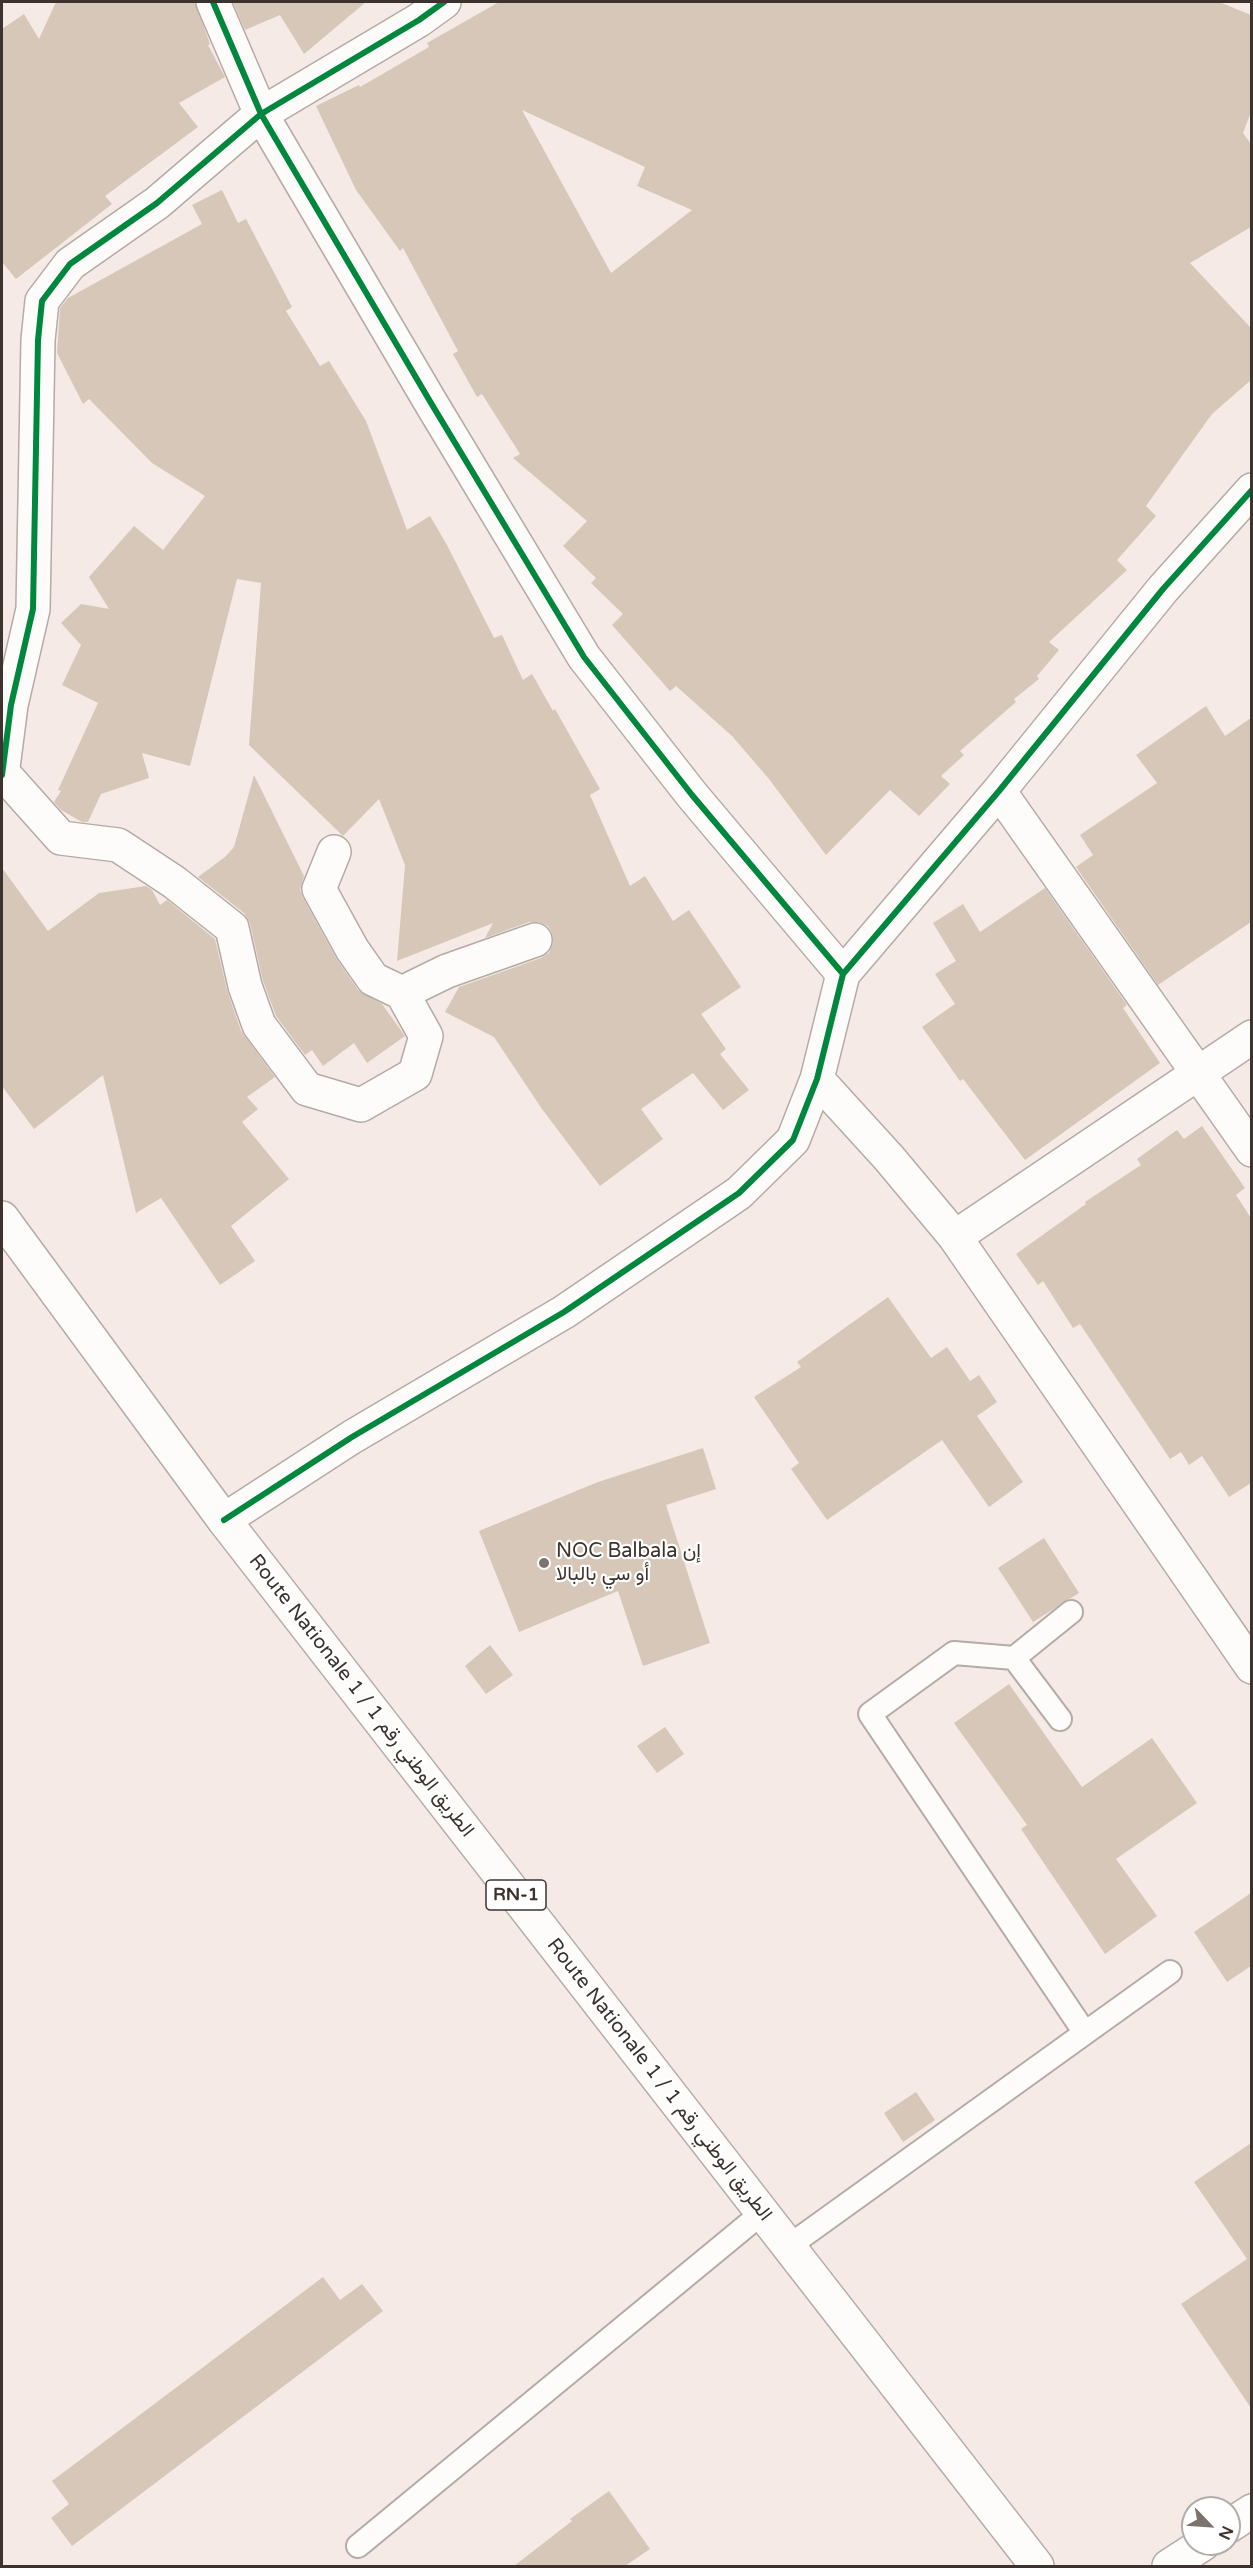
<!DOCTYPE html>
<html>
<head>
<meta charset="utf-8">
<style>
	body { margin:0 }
	#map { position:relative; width:1253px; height:2568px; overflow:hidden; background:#f5eae5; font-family:"Varela Round",sans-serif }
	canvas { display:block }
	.frame { position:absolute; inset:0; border:3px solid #3d332e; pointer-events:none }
	.north { position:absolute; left:1181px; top:2496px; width:60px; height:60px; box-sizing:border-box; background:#fff; border:2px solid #b1adab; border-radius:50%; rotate:115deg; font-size:16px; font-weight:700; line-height:24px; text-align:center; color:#3d332e }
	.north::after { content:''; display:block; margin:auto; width:21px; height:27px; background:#7d736e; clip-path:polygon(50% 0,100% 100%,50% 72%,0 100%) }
</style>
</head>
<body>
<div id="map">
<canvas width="1253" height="2568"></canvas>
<div class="frame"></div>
<div class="north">N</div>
</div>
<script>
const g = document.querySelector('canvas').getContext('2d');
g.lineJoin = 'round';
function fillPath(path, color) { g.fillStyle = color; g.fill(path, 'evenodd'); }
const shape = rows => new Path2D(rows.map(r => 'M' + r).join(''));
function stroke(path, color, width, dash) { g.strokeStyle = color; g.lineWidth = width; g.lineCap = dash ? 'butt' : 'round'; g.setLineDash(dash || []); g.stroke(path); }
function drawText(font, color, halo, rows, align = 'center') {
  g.font = font + ' "Varela Round",Vazirmatn,sans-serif'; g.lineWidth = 4.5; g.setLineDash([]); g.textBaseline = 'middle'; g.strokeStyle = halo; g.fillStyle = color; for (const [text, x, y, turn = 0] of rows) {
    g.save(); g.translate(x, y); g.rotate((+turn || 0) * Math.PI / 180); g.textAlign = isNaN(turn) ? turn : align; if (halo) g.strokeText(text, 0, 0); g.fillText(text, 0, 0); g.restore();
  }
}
fillPath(shape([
	[56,2,195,2,210,44,208,45,225,77,179,103,198,127,105,196,112,204,16,279,2,262,2,29,24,14,39,39],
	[233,2,366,2,304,54,280,15,245,30],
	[499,2,1219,2,1251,15,1251,112,1243,133,1251,144,1251,227,1190,263,1251,328,1251,380,1212,414,1146,506,1156,516,1117,560,1127,570,1049,642,1059,650,1037,676,1039,679,1014,699,1016,702,960,751,964,755,941,776,950,784,919,816,890,790,826,855,769,779,732,736,676,686,670,691,612,625,623,614,591,583,596,578,563,546,587,521,513,458,520,454,482,394,477,397,453,354,458,351,403,248,400,251,356,190,316,106,359,85,360,87,429,47,427,43],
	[522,110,645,167,637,186,692,210,611,273],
	[222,190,238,223,246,219,292,307,286,311,320,366,329,361,366,421,407,530,430,516,447,545,494,638,502,635,523,680,532,674,553,711,555,709,600,789,590,795,630,886,645,876,673,921,689,910,741,987,701,1014,726,1049,720,1054,749,1090,723,1110,693,1073,641,1109,663,1139,600,1186,542,1109,494,1037,445,1012,459,987,541,958,549,953,553,943,552,933,548,926,539,922,529,922,485,938,493,923,397,961,405,865,379,799,343,836,249,745,261,583,237,579,190,766,142,753,149,778,101,794,88,822,82,822,61,810,54,802,61,791,58,790,98,703,62,685,81,645,61,623,81,604,109,609,89,577,134,526,163,550,205,496,152,463,89,399,83,404,57,353,60,308,68,298,202,224,192,205],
	[1206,706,1225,736,1251,718,1251,922,1158,985,1076,867,1093,855,1080,835,1157,783,1136,755],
	[254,775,304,876,300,890,303,898,336,958,358,990,382,1004,405,1036,367,1063,354,1043,323,1066,312,1050,305,1055,276,1016,263,981,250,923,244,913,198,877,225,857,234,847],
	[2,868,48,931,99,893,146,886,152,890,160,905,167,900,215,939,227,990,241,1031,275,1077,247,1097,258,1109,242,1122,289,1179,231,1226,255,1261,220,1285,161,1198,136,1213,103,1075,34,1129,2,1086],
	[1045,888,1127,1005,1123,1008,1160,1063,1025,1160,963,1079,960,1081,922,1027,955,1004,935,974,956,961,933,923,963,904,980,932],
	[1202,1126,1245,1188,1236,1195,1251,1218,1251,1483,1229,1497,1202,1456,1189,1465,1181,1452,1170,1459,1080,1324,1073,1328,1043,1281,1038,1285,1016,1254,1086,1204,1085,1202,1141,1165,1137,1159,1177,1130,1184,1139],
	[888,1297,931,1358,947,1347,970,1381,979,1375,997,1402,977,1416,1023,1482,989,1507,942,1440,827,1520,791,1469,799,1463,754,1397,801,1367,797,1362],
	[703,1448,716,1489,666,1505,710,1643,643,1666,618,1591,519,1632,479,1531,598,1482],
	[1044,1538,1079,1593,1033,1622,998,1568],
	[490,1645,513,1675,486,1694,465,1666],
	[1009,1684,1082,1787,1152,1738,1197,1803,1116,1859,1157,1916,1105,1954,1021,1829,1027,1825,954,1723],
	[665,1727,684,1754,657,1773,637,1746],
	[1251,1893,1251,1966,1227,1982,1194,1932],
	[916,2092,935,2120,903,2142,884,2113],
	[1251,2143,1251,2408,1181,2304,1247,2259,1194,2182],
	[323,2277,340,2300,362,2284,383,2311,72,2546,51,2518,69,2504,52,2481],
	[609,2491,650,2549,625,2566,514,2566,572,2521,570,2519]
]), '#d6c7b8');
const lane = shape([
	[1014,1658,954,1653,870,1714,1085,2033,1170,1972],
	[1060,1719,1014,1658,1071,1612],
	[789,2246,1085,2033],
	[358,2546,762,2213]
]);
const street = shape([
	[213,2,261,114,431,403,584,657,692,795,843,974],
	[3,773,61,838,118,845,174,882,232,928,245,986,259,1025,307,1089,361,1105,415,1074,426,1036,402,993,447,971,535,940],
	[2,775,11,705,33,609,38,340,42,301,70,264,157,203,261,114,419,20,444,2],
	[999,791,1252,1150],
	[334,852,319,889,352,949,373,979,402,993],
	[817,1079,889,1158,955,1237,1252,1667],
	[955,1237,1252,1037],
	[224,1520,352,1437,564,1312,739,1193,793,1140,817,1079,843,974,999,791,1163,589,1252,490],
	[1229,2526,1252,2511],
	[1169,2566,1203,2544]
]);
const primary = shape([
	[2,1218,224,1520,1037,2566]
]);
stroke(lane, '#b4aaa6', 26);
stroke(street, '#b4aaa6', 36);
stroke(primary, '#b4aaa6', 36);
stroke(lane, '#fefcfb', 22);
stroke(street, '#fefcfb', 33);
stroke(primary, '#fefcfb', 33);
stroke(shape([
	[213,2,261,114,431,403,584,657,692,795,843,974],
	[2,775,11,705,33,609,38,340,42,301,70,264,157,203,261,114,419,20,444,2],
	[224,1520,352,1437,564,1312,739,1193,793,1140,817,1079,843,974,999,791,1163,589,1252,490]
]), '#00873e', 6);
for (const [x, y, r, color] of [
	[544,1563,6,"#7d736e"]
]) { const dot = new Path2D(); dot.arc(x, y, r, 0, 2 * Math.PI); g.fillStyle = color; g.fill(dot); stroke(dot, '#fff', 2); }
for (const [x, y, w] of [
	[516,1895,60]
]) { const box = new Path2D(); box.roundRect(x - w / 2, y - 15, w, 30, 4.5); g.fillStyle = '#fff'; g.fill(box); stroke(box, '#3d332e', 1.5); }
drawText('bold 18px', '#3d332e', null, [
	["RN-1",516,1895]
]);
drawText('20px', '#3d332e', '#fff', [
	["NOC Balbala إن",556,1552],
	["أو سي بالبالا",556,1575]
], 'left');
drawText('20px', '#3d332e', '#fff', [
	["Route Nationale 1 / الطريق الوطني رقم 1",361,1696,52],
	["Route Nationale 1 / الطريق الوطني رقم 1",659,2080,52]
]);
</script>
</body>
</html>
